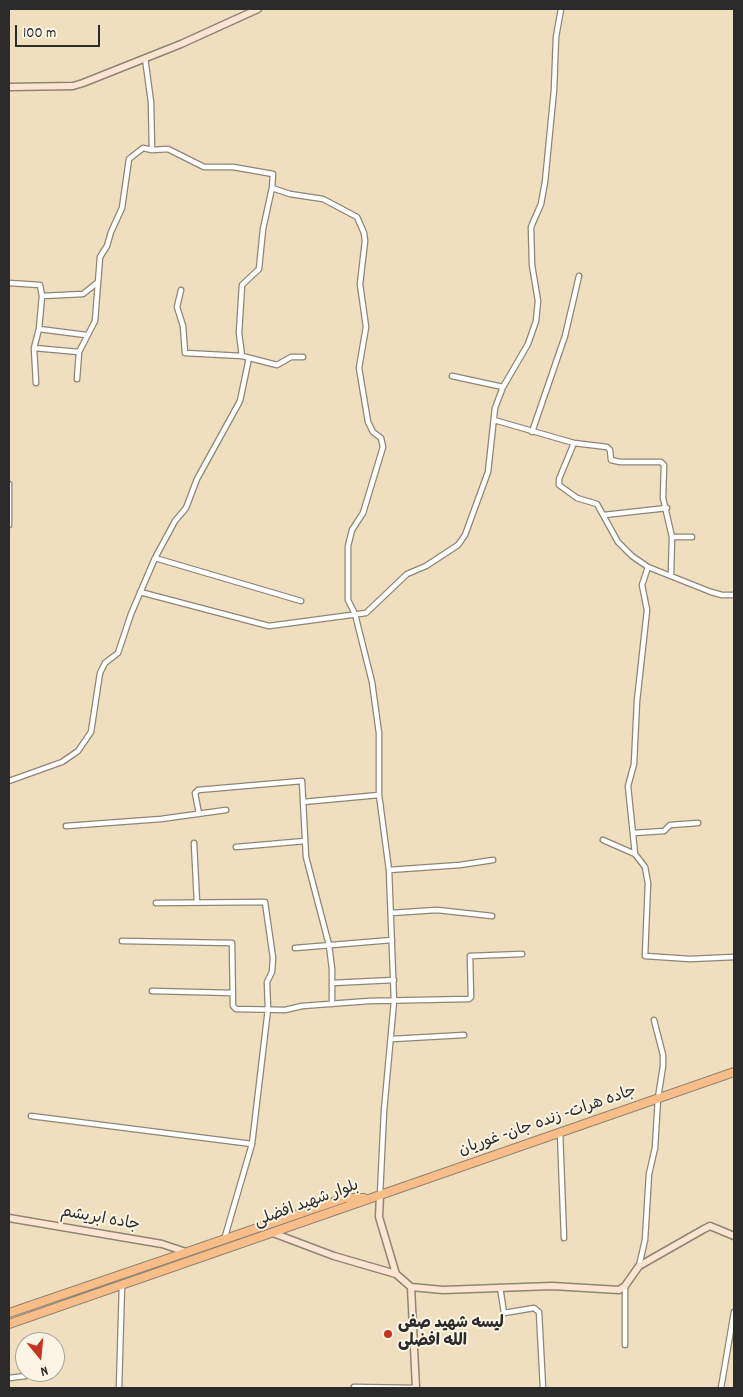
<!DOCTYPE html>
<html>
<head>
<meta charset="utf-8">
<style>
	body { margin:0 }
	#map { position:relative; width:743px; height:1397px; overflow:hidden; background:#f0dfbe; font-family:Dekko,sans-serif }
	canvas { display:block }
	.frame { position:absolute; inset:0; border:10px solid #2b2b2b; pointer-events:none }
	.north { position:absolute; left:15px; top:1332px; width:50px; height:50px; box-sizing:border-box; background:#fcf5e5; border:1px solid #a8a49b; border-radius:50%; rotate:163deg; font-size:14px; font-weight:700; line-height:20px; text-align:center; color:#2b2b2b }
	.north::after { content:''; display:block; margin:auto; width:18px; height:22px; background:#c8321e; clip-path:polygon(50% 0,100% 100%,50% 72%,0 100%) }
	.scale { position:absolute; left:15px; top:25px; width:85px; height:22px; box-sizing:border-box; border:2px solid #2b2b2b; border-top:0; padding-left:6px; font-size:15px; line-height:18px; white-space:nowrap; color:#2b2b2b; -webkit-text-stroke:4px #fcf5e5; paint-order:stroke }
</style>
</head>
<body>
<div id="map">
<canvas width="743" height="1397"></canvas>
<div class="frame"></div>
<div class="north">N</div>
<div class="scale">100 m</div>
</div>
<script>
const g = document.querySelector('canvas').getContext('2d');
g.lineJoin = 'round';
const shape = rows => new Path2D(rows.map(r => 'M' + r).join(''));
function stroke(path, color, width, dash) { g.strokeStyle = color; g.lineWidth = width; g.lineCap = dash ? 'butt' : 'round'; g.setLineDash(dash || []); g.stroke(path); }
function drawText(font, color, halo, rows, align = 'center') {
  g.font = font + ' Dekko,"Playpen Sans Arabic",sans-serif'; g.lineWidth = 4; g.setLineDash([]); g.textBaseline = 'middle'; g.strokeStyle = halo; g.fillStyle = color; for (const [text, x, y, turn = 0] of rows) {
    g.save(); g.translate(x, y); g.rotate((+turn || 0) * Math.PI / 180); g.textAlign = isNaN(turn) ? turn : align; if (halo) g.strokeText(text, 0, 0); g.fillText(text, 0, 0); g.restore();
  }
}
const street = shape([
	[145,58,151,102,152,150],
	[9,283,40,285,42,296,83,294,98,282],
	[181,290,177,307,183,326,185,353,242,356,277,365,291,357,303,357],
	[39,329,86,335],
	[34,348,79,352],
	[242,356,239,333,242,285,259,269,263,229,272,188],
	[452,376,503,387],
	[77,379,79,352,95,321,100,257,107,246,111,232,122,208,129,159,143,148,152,150,168,149,204,167,233,167,273,174,272,188,290,194,323,199,357,217,364,233,365,241,360,284,366,327,359,368,368,422,373,432,381,438,383,447,363,513,352,530,348,546,348,600,355,614,372,682,379,733,379,795,389,870,394,1001,384,1111,380,1195],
	[36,383,34,348,39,329,42,296],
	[494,420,574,443,607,447,610,450,611,460,620,462,661,462,664,465,663,498,672,537,692,537],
	[532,432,565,336,579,276],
	[574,443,559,479,559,485,577,498,597,504,618,542,632,556,648,567,711,592,722,595,734,595],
	[604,515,667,508],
	[9,525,9,484],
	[155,558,301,601],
	[671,574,672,537],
	[140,592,269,626,366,613,407,574,426,566,458,545,465,535,488,472,495,408,503,387,528,344,536,321,538,301,532,265,531,227,541,204,545,182,554,90,556,37,561,9],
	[9,781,62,762,78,751,91,732,100,673,105,663,118,653,131,614,155,558,175,521,186,508,197,479,240,401,249,358],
	[303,802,379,795],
	[199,814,195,793,198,790,302,781,306,857,329,945,332,969,332,1004],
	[66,826,161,819,226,810],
	[634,833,664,831,670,825,698,823],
	[603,840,635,854,645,867,648,883,645,956,690,959,734,957],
	[194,843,197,903],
	[236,847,305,841],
	[635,854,628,786,634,764,637,701,647,610,642,585,648,567],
	[389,870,460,865,493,860],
	[156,903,265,902,273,958,272,972,267,982,268,1009,252,1144,224,1240],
	[391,913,437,910,492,916],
	[122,941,232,943,233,1006,236,1009,285,1010,302,1006,369,1001,469,999,471,997,470,956,522,954],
	[295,948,392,940],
	[332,983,394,980],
	[152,991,233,993],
	[392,1039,464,1035],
	[31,1116,252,1144],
	[560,1132,564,1238],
	[639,1266,645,1240,649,1174,655,1148,658,1098,663,1066,663,1055,654,1020],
	[500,1287,504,1313,534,1308,539,1312,543,1388],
	[625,1345,625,1286],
	[9,1378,26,1376],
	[354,1387,414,1388],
	[119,1388,122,1285],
	[721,1388,734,1312]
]);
const secondary = shape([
	[9,87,73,86,83,83,181,44,258,9],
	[380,1195,379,1217,396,1274,411,1287,416,1388],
	[9,1218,162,1244,186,1252],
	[273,1233,334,1256,396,1274],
	[411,1287,443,1290,552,1286,619,1290,625,1286,639,1266,704,1229,710,1226,734,1236]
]);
const primary = shape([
	[9,1313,345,1198,364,1198],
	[9,1324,734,1072]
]);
stroke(street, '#8e8574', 7);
stroke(secondary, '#8e8574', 9);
stroke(primary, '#8e8574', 10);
stroke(street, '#fff', 4.5);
stroke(secondary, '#fce5d0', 6);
stroke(primary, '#f8bd89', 8);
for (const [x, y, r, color] of [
	[388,1334,5,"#c8321e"]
]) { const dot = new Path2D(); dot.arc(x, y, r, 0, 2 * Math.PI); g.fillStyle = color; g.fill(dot); stroke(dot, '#fcf5e5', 2); }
drawText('16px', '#2b2b2b', '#fcf5e5', [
	["جاده هرات- زنده جان- غوریان",548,1122,-19],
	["بلوار شهید افضلی",307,1205,-20],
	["جاده ابریشم",100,1220,10]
]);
drawText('bold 16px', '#2b2b2b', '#fcf5e5', [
	["لیسه شهید صفی",398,1325],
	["الله افضلی",398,1343]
], 'left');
</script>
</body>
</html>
